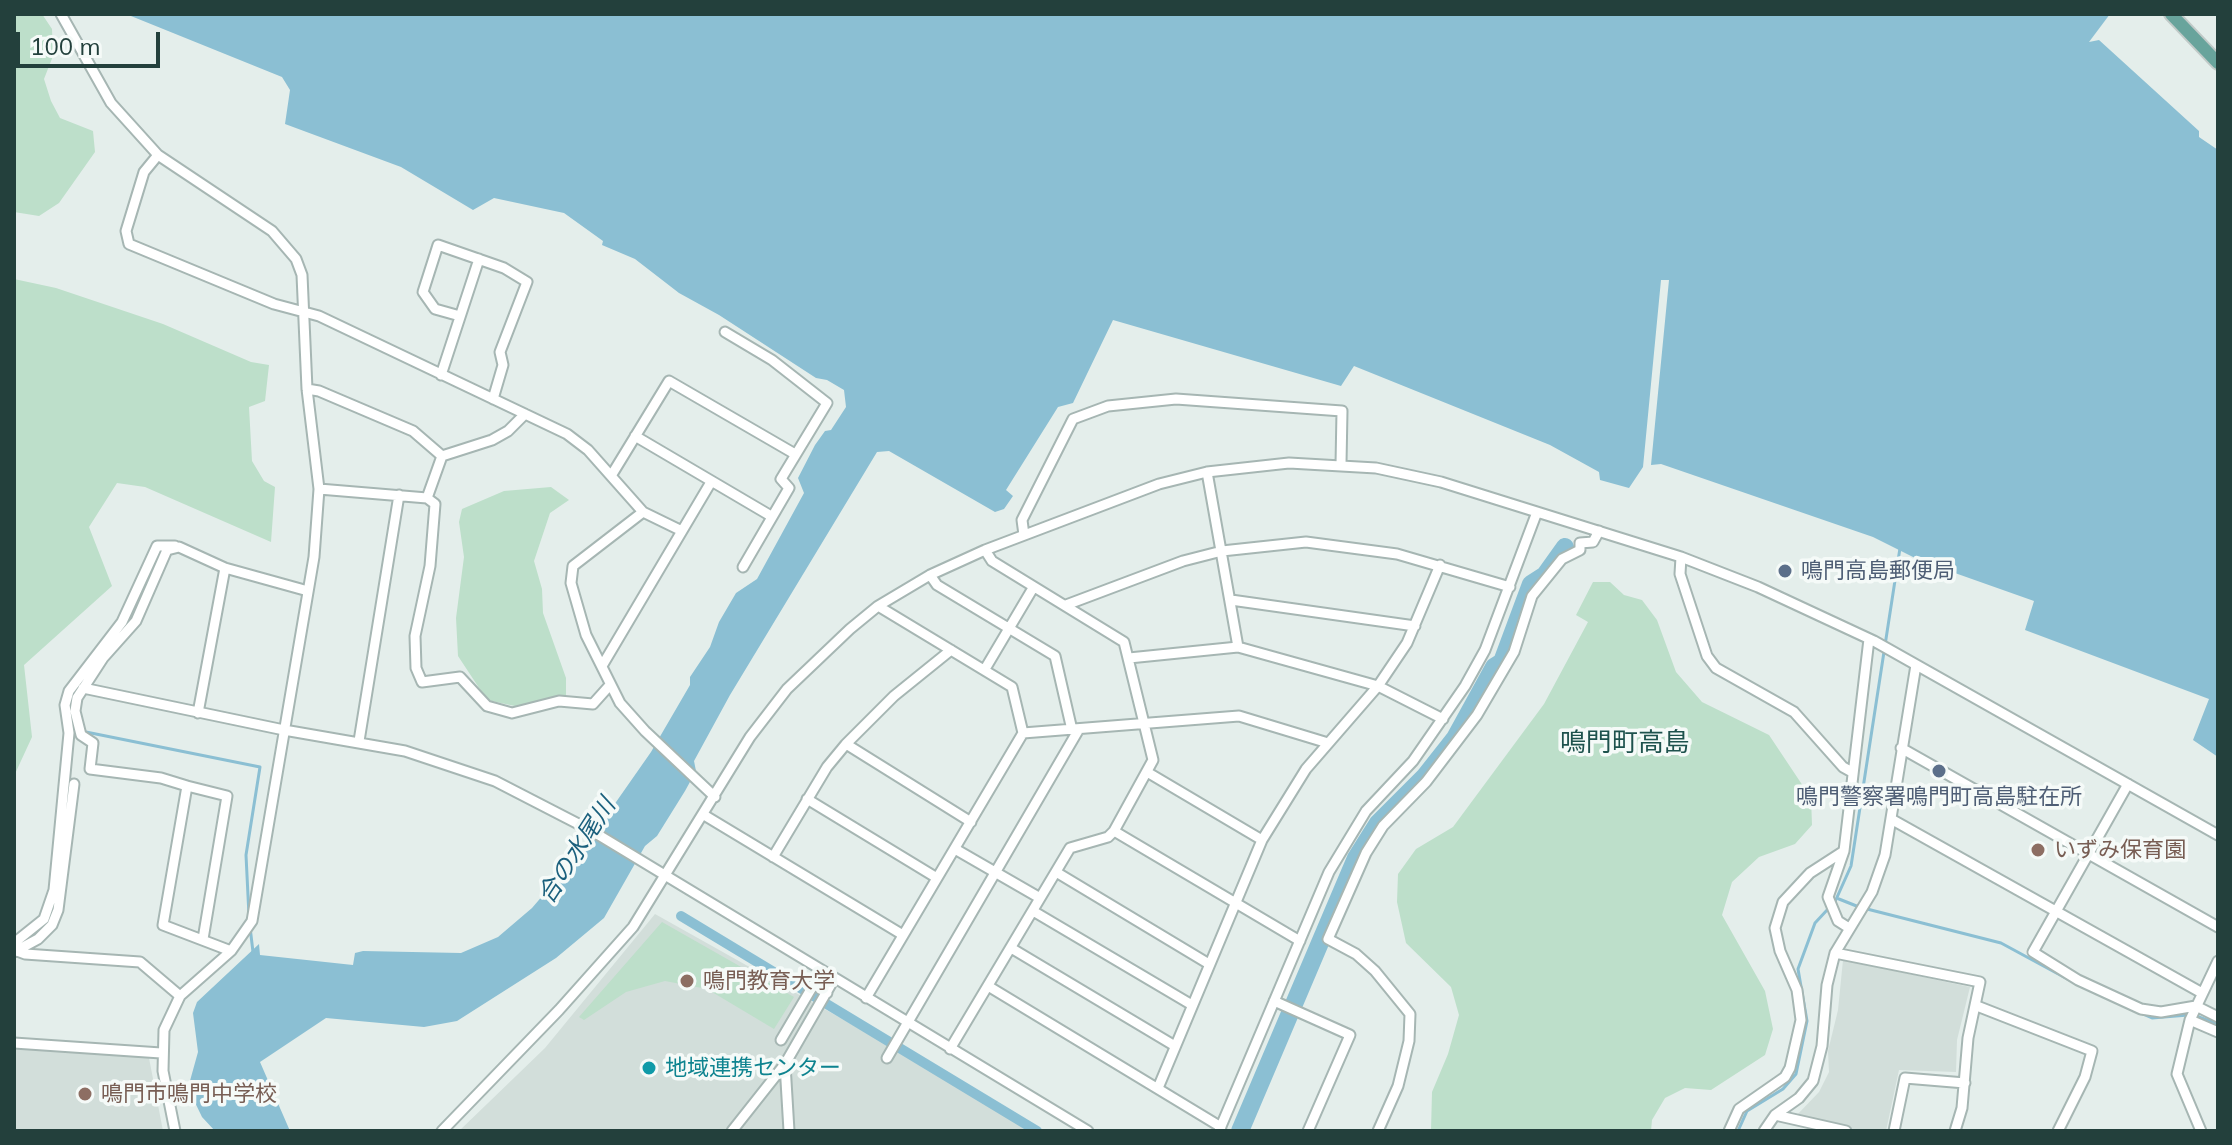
<!DOCTYPE html>
<html>
<head>
<meta charset="utf-8">
<style>
	body { margin:0 }
	#map { position:relative; width:2232px; height:1145px; overflow:hidden; background:#e4eeeb; font-family:Mulish,sans-serif }
	canvas { display:block }
	.frame { position:absolute; inset:0; border:16px solid #23403c; pointer-events:none }
	.scale { position:absolute; left:16px; top:32px; width:144px; height:36px; box-sizing:border-box; border:4px solid #23403c; border-top:0; padding-left:10px; font-size:24px; line-height:28px; white-space:nowrap; color:#23403c; -webkit-text-stroke:6px #f5faf8; paint-order:stroke }
</style>
</head>
<body>
<div id="map">
<canvas width="2232" height="1145"></canvas>
<div class="frame"></div>
<div class="scale">100 m</div>
</div>
<script>
const g = document.querySelector('canvas').getContext('2d');
g.lineJoin = 'round';
function fillPath(path, color) { g.fillStyle = color; g.fill(path, 'evenodd'); }
const shape = rows => new Path2D(rows.map(r => 'M' + r).join(''));
function stroke(path, color, width, dash) { g.strokeStyle = color; g.lineWidth = width; g.lineCap = dash ? 'butt' : 'round'; g.setLineDash(dash || []); g.stroke(path); }
function drawText(font, color, halo, rows, align = 'center') {
  g.font = font + ' Mulish,"Noto Sans JP",sans-serif'; g.lineWidth = 7; g.setLineDash([]); g.textBaseline = 'middle'; g.strokeStyle = halo; g.fillStyle = color; for (const [text, x, y, turn = 0] of rows) {
    g.save(); g.translate(x, y); g.rotate((+turn || 0) * Math.PI / 180); g.textAlign = isNaN(turn) ? turn : align; if (halo) g.strokeText(text, 0, 0); g.fillText(text, 0, 0); g.restore();
  }
}
fillPath(shape([
	[655,914,1042,1131,459,1131,545,1048],
	[1843,960,1970,987,1957,1040,1956,1072,1899,1070,1886,1131,1861,1131,1795,1117,1819,1092,1829,1072,1828,1051,1838,1010],
	[14,1048,149,1058,163,1131,14,1131]
]), '#d2deda');
fillPath(shape([
	[14,14,42,14,52,29,53,56,44,79,51,101,60,118,93,131,95,152,59,203,39,216,14,212],
	[14,279,56,288,163,324,251,362,269,365,265,401,249,407,252,461,264,481,275,487,271,542,145,487,117,483,89,527,112,586,24,665,32,737,14,776],
	[551,487,569,500,550,513,534,561,542,589,543,613,566,678,566,700,524,708,487,700,458,656,456,618,464,557,459,522,462,509,504,491],
	[1593,582,1610,582,1624,595,1642,600,1657,620,1676,672,1702,702,1769,735,1811,798,1812,825,1795,844,1759,857,1732,882,1722,915,1765,991,1773,1029,1765,1055,1711,1090,1685,1088,1665,1098,1652,1120,1651,1131,1431,1131,1432,1092,1448,1054,1459,1015,1451,987,1406,943,1397,902,1398,874,1416,849,1453,827,1544,704,1588,622,1576,615],
	[662,922,794,997,774,1029,707,989,665,981,626,992,584,1020,579,1017]
]), '#bddfca');
fillPath(shape([
	[126,14,2110,14,2089,42,2099,40,2199,131,2199,137,2218,150,2218,757,2193,740,2209,699,2025,630,2034,601,1921,561,1873,537,1661,464,1651,465,1669,280,1661,280,1643,467,1629,488,1600,480,1599,472,1550,445,1354,366,1341,386,1113,320,1073,403,1058,407,1006,490,1013,496,1004,509,995,512,889,451,877,452,730,695,694,761,696,771,685,791,657,836,645,846,604,918,556,958,457,1021,424,1027,326,1018,260,1062,290,1131,215,1131,202,1117,188,1088,198,1052,193,1013,197,1002,259,944,260,955,353,965,355,953,363,951,461,953,498,937,532,908,586,845,651,752,690,685,690,677,710,647,719,622,736,593,757,579,804,493,798,478,815,445,825,431,831,430,846,407,844,390,827,380,816,378,719,315,679,293,635,259,602,245,603,241,564,213,494,198,473,210,401,167,285,124,290,90,282,77]
]), '#8bbfd3');
stroke(shape([
	[127,625,151,570],
	[70,710,77,687],
	[72,721,72,745],
	[81,731,260,767,246,855,249,916],
	[1839,899,1859,907],
	[1834,904,1851,866,1900,548],
	[1867,909,2001,943,2073,982],
	[250,927,253,952],
	[2127,1007,2152,1018,2188,1015],
	[2196,1016,2218,1024],
	[1738,1131,1747,1111,1783,1089,1796,1074,1807,1021,1798,969,1815,923,1828,909]
]), '#8bbfd3', 3);
stroke(shape([
	[681,916,1037,1131]
]), '#8bbfd3', 10);
stroke(shape([
	[1240,1131,1356,858,1378,823,1425,776,1455,738,1494,667,1502,662,1531,584,1545,575,1565,547]
]), '#8bbfd3', 18);
const minor = shape([
	[61,14,111,103,158,155,272,231,296,259,302,275,307,389,319,489,314,557,252,921,231,951,180,996,164,1030,163,1071,175,1131],
	[158,155,144,172,126,231,129,244,274,304,319,316,567,434,588,450,643,512,682,531],
	[460,316,435,309,423,292,438,245,504,268,527,282,500,352,503,365,493,399],
	[725,332,772,360,827,403,781,479,789,488,743,567],
	[441,375,479,259],
	[307,389,319,391,413,431,442,456],
	[635,436,771,516],
	[1207,472,1238,647],
	[611,476,669,381,795,454],
	[319,489,427,498,435,504,430,566,415,636,416,668,422,682,460,677,487,706,512,713,559,701,593,704,610,685],
	[427,498,442,456,492,440,508,431,525,414],
	[643,512,573,566,571,583,586,635,620,703,645,731,715,797],
	[1024,535,1022,520,1073,419,1108,406,1176,399,1342,411,1341,464],
	[1681,557,1680,574,1707,656,1716,668,1794,712,1843,767,1852,772],
	[930,575,937,585,1055,656,1072,730],
	[1231,600,1415,626],
	[1066,605,1183,561,1222,551,1306,542,1397,554,1510,587],
	[1129,658,1238,647,1378,686,1443,719],
	[602,666,711,482],
	[985,669,1033,588],
	[83,688,284,730,405,751,495,781,592,831,1088,1131],
	[198,713,225,568],
	[1023,733,1239,716,1328,743],
	[359,741,399,495],
	[846,744,971,822],
	[1901,748,2218,927],
	[1147,772,1262,840],
	[2128,784,2033,952,2078,980,2141,1009,2161,1012,2196,1006,2218,1017],
	[187,786,227,796,203,939],
	[807,799,937,878],
	[704,815,903,935],
	[1891,819,2202,993],
	[1114,831,1300,941],
	[955,849,1040,898],
	[773,857,827,767,846,744,894,696,951,650],
	[1056,872,1209,964],
	[1033,911,1192,1005],
	[1849,928,1838,921,1828,897,1844,851,1869,639],
	[14,943,44,919,54,890,69,733,65,705,69,691,122,622,157,546,175,546],
	[1011,948,1175,1046],
	[17,951,25,954,140,962,180,996],
	[231,951,163,925,187,786,161,778,90,769,93,743,81,735,75,711,77,698,103,658,136,621,167,550,179,547,225,568,308,591],
	[14,952,38,939,52,925,58,910,74,784],
	[1835,953,1980,982,1968,1038,1962,1108,1955,1131],
	[988,986,1221,1127],
	[866,998,1023,733,1012,687,878,606],
	[1274,1001,1350,1035,1308,1131],
	[1977,1006,2092,1051,2085,1077,2058,1131],
	[2190,1020,2218,1032],
	[781,1040,814,984,827,993],
	[14,1043,161,1053],
	[950,1049,1070,848,1108,837,1114,831,1153,760,1124,642,992,561,985,550],
	[887,1058,1079,729],
	[785,1064,789,1131],
	[1158,1088,1262,840,1306,769,1378,686,1407,643,1440,565],
	[1775,1115,1846,1131],
	[442,1131,559,1010,633,927,750,737,787,689,850,629,878,606,930,575,985,550,1159,484,1207,472,1289,463,1376,468,1441,482,1681,557,1758,587,1874,641,2218,835],
	[732,1131,785,1064,834,979],
	[1219,1131,1329,872,1366,811,1413,761,1465,686,1485,650,1537,512],
	[1378,1131,1398,1086,1409,1041,1410,1014,1375,971,1356,954,1328,939,1366,853,1383,826,1426,782,1477,715,1514,652,1532,596,1562,559,1580,550,1580,543,1593,542,1599,531],
	[1729,1131,1739,1109,1785,1077,1790,1068,1801,1020,1797,990,1780,951,1775,928,1783,902,1810,873,1844,851],
	[1764,1131,1775,1115,1799,1098,1813,1081,1822,1046,1827,985,1835,953,1872,892,1885,855,1916,665],
	[1894,1131,1905,1078,1965,1083],
	[2201,1131,2177,1074,2190,1020,2218,961]
]);
const major = shape([
	[2171,14,2218,63]
]);
stroke(minor, '#a6b6b3', 13);
stroke(major, '#c1cac8', 16);
stroke(minor, '#fff', 9);
stroke(major, '#68a49c', 12);
for (const [x, y, r, color] of [
	[1785,571,8,"#5c6f8a"],
	[1939,771,8,"#5c6f8a"],
	[2038,850,8,"#8d6e63"],
	[687,981,8,"#8d6e63"],
	[649,1068,8,"#0f9aa8"],
	[85,1094,8,"#8d6e63"]
]) { const dot = new Path2D(); dot.arc(x, y, r, 0, 2 * Math.PI); g.fillStyle = color; g.fill(dot); stroke(dot, '#f5faf8', 3); }
drawText('22px', '#4e5e75', '#f5faf8', [
	["鳴門高島郵便局",1801,571],
	["鳴門警察署鳴門町高島駐在所",1939,797,"center"]
], 'left');
drawText('22px', '#785e54', '#f5faf8', [
	["いずみ保育園",2054,850],
	["鳴門教育大学",703,981],
	["鳴門市鳴門中学校",101,1094]
], 'left');
drawText('22px', '#0d838f', '#f5faf8', [
	["地域連携センター",665,1068]
], 'left');
drawText('italic 24px', '#1b607d', '#f5faf8', [
	["合の水尾川",577,851,-57]
]);
drawText('26px', '#1e524d', '#f5faf8', [
	["鳴門町高島",1625,743]
]);
</script>
</body>
</html>
